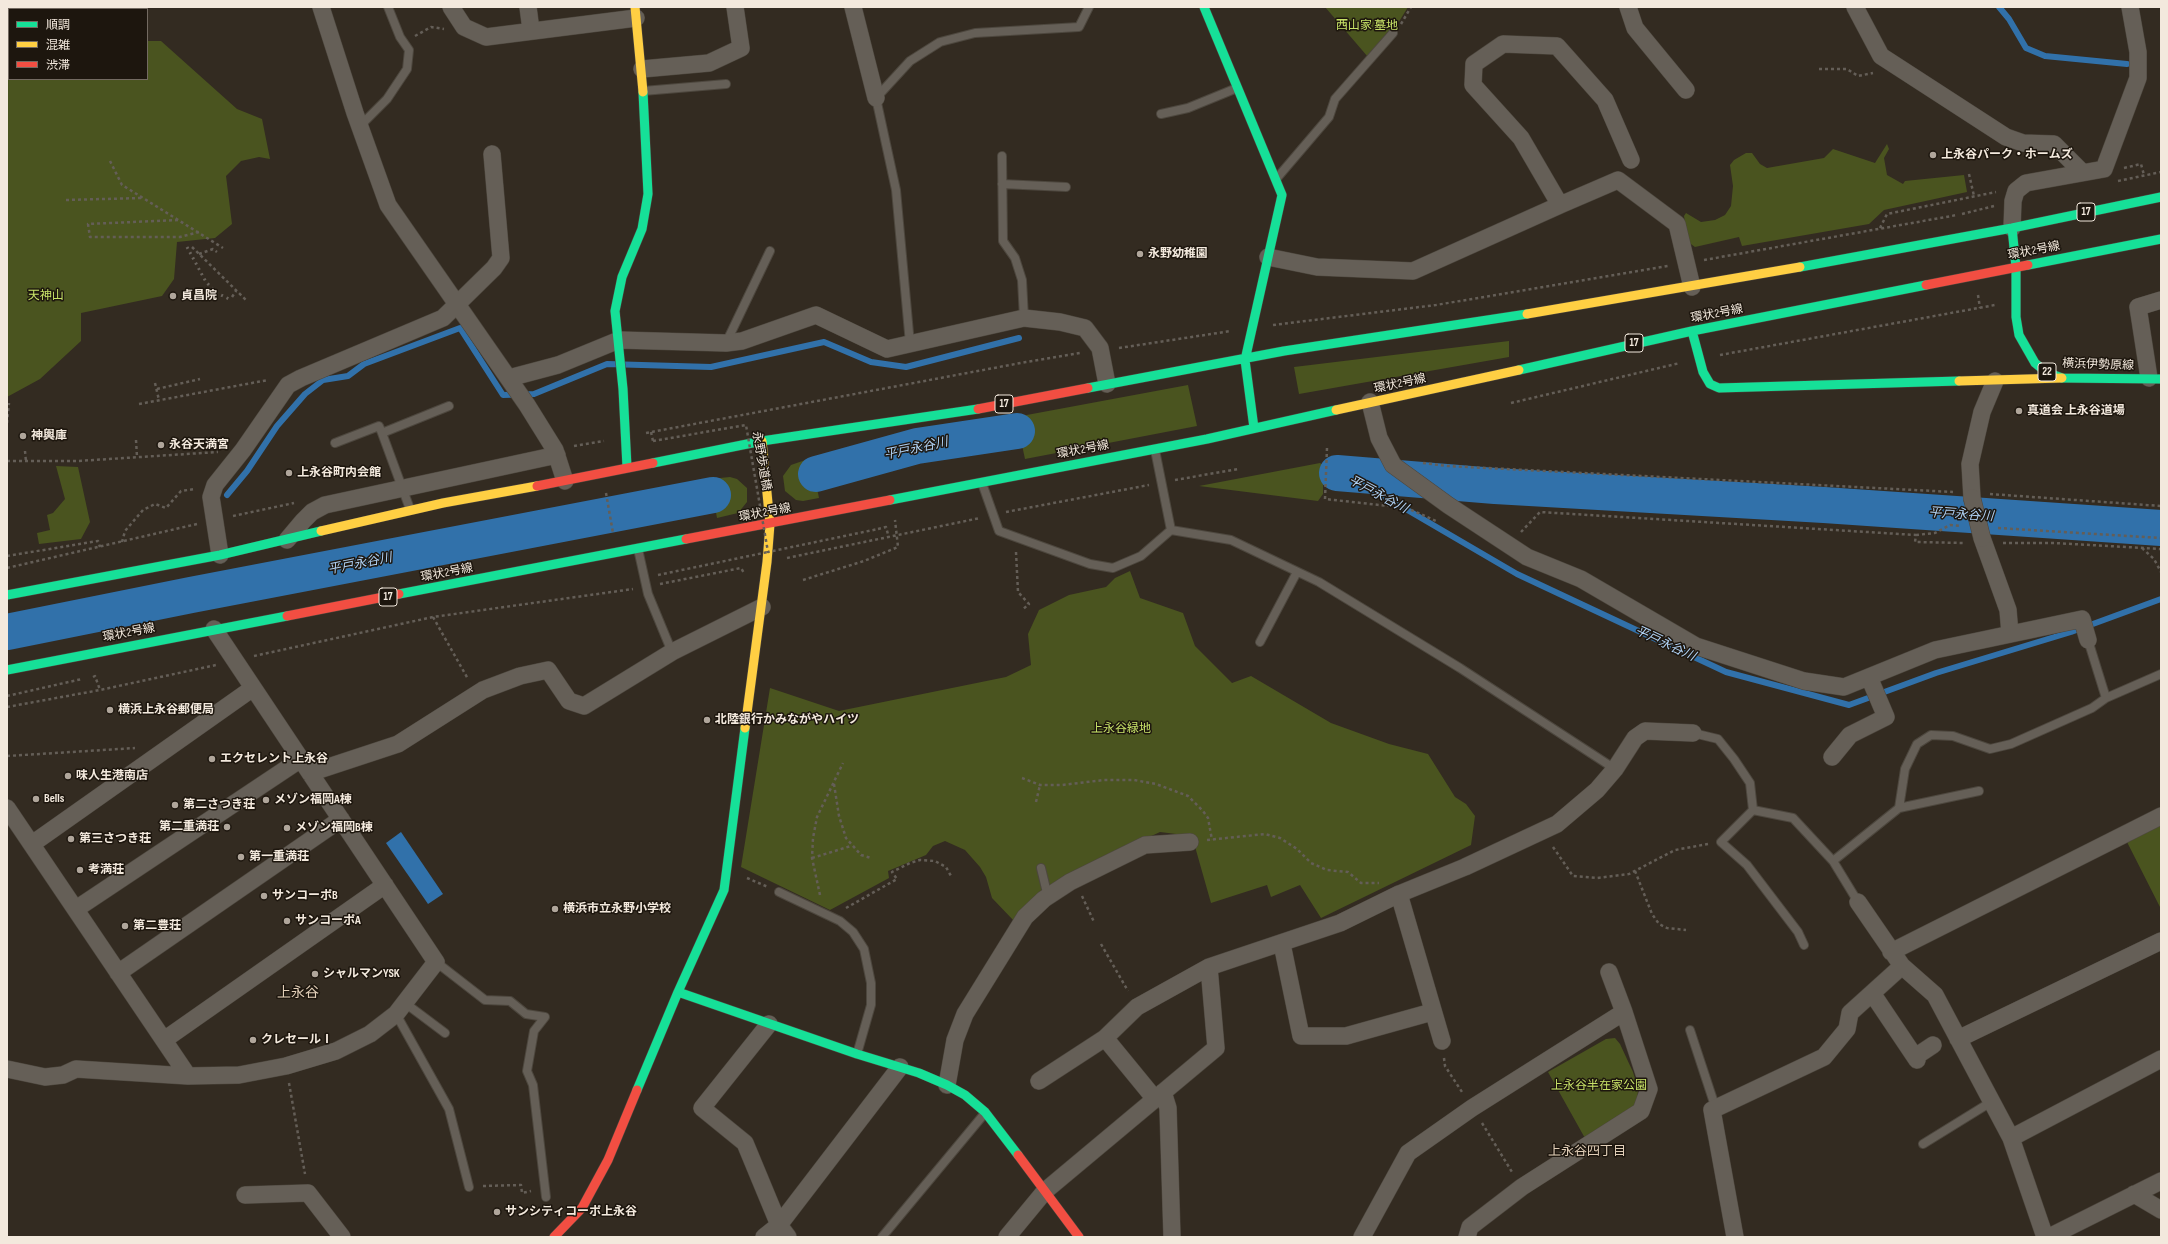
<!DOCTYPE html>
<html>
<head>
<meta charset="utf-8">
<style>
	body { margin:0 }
	#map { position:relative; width:2168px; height:1244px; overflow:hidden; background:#332b21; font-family:"Sofia Sans Condensed","Noto Sans JP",sans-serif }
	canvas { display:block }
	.frame { position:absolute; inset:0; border:8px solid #f3e9dd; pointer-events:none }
	.legend { position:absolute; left:8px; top:8px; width:140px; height:72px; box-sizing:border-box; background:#1d160e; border:1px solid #736a61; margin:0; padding:5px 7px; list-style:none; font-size:12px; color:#f3e9dd }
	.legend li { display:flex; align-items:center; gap:8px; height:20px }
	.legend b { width:20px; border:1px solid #736a61 }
</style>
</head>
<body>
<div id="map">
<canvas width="2168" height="1244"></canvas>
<div class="frame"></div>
<ul class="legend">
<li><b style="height:5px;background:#16e098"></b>順調</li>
<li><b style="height:5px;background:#ffcf43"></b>混雑</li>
<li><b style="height:5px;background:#f24e42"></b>渋滞</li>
</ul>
</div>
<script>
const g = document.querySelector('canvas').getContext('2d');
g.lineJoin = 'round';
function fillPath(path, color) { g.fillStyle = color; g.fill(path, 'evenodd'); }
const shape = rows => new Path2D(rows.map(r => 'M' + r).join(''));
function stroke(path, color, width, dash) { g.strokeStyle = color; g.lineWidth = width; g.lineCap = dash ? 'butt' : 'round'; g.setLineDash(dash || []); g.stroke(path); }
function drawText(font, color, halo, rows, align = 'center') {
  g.font = font + ' "Sofia Sans Condensed","Noto Sans JP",sans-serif'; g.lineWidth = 3; g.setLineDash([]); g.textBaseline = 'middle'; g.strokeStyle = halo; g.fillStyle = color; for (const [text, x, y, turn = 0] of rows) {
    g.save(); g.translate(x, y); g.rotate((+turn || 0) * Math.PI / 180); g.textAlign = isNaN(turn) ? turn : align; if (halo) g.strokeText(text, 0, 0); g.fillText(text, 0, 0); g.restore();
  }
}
fillPath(shape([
	[1325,7,1408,7,1400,20,1368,57],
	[9,31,9,79,147,79,147,41,161,41,237,109,262,119,270,159,259,157,241,161,226,176,232,224,215,238,177,242,174,279,162,296,81,313,81,341,40,379,7,397,7,33],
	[1887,144,1889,149,1884,158,1887,175,1903,184,1905,181,1964,175,1967,192,1884,210,1869,224,1742,246,1739,237,1695,247,1688,242,1684,216,1686,213,1701,222,1715,220,1725,215,1731,206,1733,186,1730,165,1734,160,1746,153,1752,153,1760,164,1767,168,1824,158,1833,149,1875,163],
	[1509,341,1509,357,1299,394,1294,367],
	[1188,385,1197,426,1025,459,1016,417],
	[811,458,819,498,803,501,796,500,785,491,783,476,791,465],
	[1320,463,1323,465,1323,494,1318,501,1199,486],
	[56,466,78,467,90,522,81,539,39,544,37,533,50,530,47,515,53,513,65,499],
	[730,477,737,479,747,488,747,502,738,513,717,518,710,479],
	[1130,571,1140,598,1183,613,1195,646,1232,683,1251,676,1331,723,1389,744,1428,754,1455,797,1466,804,1475,816,1471,845,1321,918,1300,885,1271,897,1267,885,1211,903,1192,836,1160,832,1091,864,1014,921,992,898,986,877,980,867,965,850,945,841,933,846,926,855,888,871,889,878,830,910,741,867,770,688,839,711,1006,677,1031,665,1028,634,1039,610,1069,595,1106,587,1115,578],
	[2161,825,2161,909,2127,842],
	[1615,1038,1620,1044,1633,1072,1638,1089,1637,1105,1586,1140,1548,1072,1606,1039]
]), '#4a541f');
fillPath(shape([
	[401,832,443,894,428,904,386,843]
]), '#3171aa');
stroke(shape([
	[1999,7,2009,19,2026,48,2045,56,2127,64],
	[1337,473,1392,501,1517,574,1726,672,1849,705,1936,673,2071,632,2161,599],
	[227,495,247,471,277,426,305,394,323,380,348,376,364,364,460,328,503,395,534,394,607,364,711,367,824,342,871,362,906,367,1019,338]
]), '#3171aa', 6);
stroke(shape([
	[1337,473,1495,486,1824,505,2161,528],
	[816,474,917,446,1017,431],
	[7,632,191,595,713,495]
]), '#3171aa', 36);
const lane = shape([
	[643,91,726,84],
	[1161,114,1188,108,1237,88],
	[360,126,387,99,407,69,409,50,400,37,388,7],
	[1002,156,1003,241,1015,258,1022,280,1024,318],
	[1277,178,1329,117,1335,99,1393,33],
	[1002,184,1066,187],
	[726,343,770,251],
	[910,344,896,190,876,98,910,61,940,42,975,33,1079,27,1089,7],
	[335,443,379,426,382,433],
	[1155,450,1171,530,1231,540,1319,582,1460,668,1615,769],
	[982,483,999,531,1090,564,1113,568,1141,556,1171,530],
	[410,509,382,433,449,406],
	[638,549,648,594,672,652],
	[2088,640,2106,698,2161,674],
	[1260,642,1297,572],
	[1693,733,1718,739,1734,759,1750,783,1753,810,1721,842,1747,865,1798,932,1804,945],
	[1899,808,1979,791],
	[1753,810,1793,818,1833,861,1858,902],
	[1833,861,1899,808,1905,769,1917,744,1931,735,1953,736,1990,749,2011,744,2092,708,2106,698],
	[1041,868,1048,897],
	[779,892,840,921,853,932,864,949,871,983,871,1005,857,1054],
	[436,962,485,1000,510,1001,526,1014,545,1017,534,1031,527,1071,533,1085,546,1197],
	[405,1003,445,1033],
	[396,1014,449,1109,469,1187],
	[1690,1030,1716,1109],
	[1923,1144,1991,1102],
	[882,1237,985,1113]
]);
const street = shape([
	[321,7,355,113,388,205,527,405,555,450,565,481],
	[451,7,464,27,486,37,636,18],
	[528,7,531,30],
	[853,7,876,98],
	[1628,7,1635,28,1686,90],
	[1855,7,1881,56,2006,137,2023,143,2054,144,2082,172],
	[642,69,709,63,741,48,735,7],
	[1560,205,1618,180,1677,224,1692,287],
	[2012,228,2013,201,2016,191,2026,183,2104,169,2138,78,2138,52,2130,7],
	[1268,257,1317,267,1413,271,1560,205,1521,138,1473,85,1474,64,1503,44,1557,46,1605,100,1631,160],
	[509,378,558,365,619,340,726,343,742,341,816,315,887,349,1024,318,1060,322,1085,328,1100,348,1107,384],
	[2149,378,2138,307,2161,300],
	[1370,402,1379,438,1393,465,1448,505,1527,557,1581,579,1696,646,1804,681,1844,687,1935,650,2082,619,2088,640],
	[1972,498,1970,464,1982,412,1995,381],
	[1982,538,2008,610,2010,634],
	[287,540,303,521,312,512,325,505,557,455],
	[220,555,211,497,215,485,243,450,288,385,301,378,443,318,494,268,501,258,492,154],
	[1832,757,1850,735,1886,717,1869,677],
	[310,773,398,744,483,690,520,676,548,670,569,701,584,706,672,652,762,607],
	[7,808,188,1076],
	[32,844,253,688],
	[1399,894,1442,1041],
	[1858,902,1902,966,1935,995,2011,1138,2045,1237],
	[76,909,301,759],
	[1282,944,1301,1036,1346,1036,1432,1012],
	[1891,952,2161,816],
	[1609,972,1624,1012],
	[118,973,341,819],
	[1872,993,1917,1060],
	[769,1024,702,1108,745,1143,779,1225,788,1237],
	[1105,1038,1155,1099],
	[1958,1039,2161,941],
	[164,1040,385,885],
	[1915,1057,1933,1045],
	[7,1069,45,1077,63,1075,76,1069,188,1076,239,1075,286,1066,336,1051,370,1034,396,1014,436,962,214,629],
	[1039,1081,1105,1038,1137,1007,1209,967,1340,923,1399,894,1465,867,1557,824,1597,790,1615,769,1635,738,1645,731,1693,733],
	[947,1085,955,1040,965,1014,1025,917,1044,899,1070,882,1145,845,1190,842],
	[1163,1092,1168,1108,1172,1237],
	[2011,1138,2161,1059],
	[2134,1194,2161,1210],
	[245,1195,308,1193,342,1237],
	[764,1237,779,1225,900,1067],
	[1007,1237,1045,1191,1216,1048,1209,967],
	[1362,1237,1408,1153,1472,1108,1624,1012,1649,1089,1641,1111,1522,1187,1470,1227,1467,1237],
	[1735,1237,1712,1110,1824,1057,1847,1029,1850,1013,1902,966],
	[2049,1237,2161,1181]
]);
const fast = shape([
	[1204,7,1282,195,1245,360,1254,428],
	[2012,228,2016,267,2016,317,2019,335,2035,363,2046,372,2062,378,2161,379],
	[2028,265,2161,239],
	[1800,267,2012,228,2161,197],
	[1692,331,1703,372,1710,384,1719,388,1959,381],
	[1519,370,1692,331,1926,285],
	[1088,388,1284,351,1527,314],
	[653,463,762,441,978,409],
	[627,467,623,389,615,311,622,277,642,229,648,194,643,92],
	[890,500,1207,439,1336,410],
	[399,594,686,539],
	[7,595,220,555,321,531],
	[7,670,287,616],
	[678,992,857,1054,919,1073,947,1085,965,1095,985,1112,1018,1155],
	[637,1090,678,992,724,890,745,728]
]);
const slow = shape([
	[635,7,643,92],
	[1527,314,1800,267],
	[1959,381,2062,378],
	[1336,410,1519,370],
	[321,531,443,503,537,486],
	[745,728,767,562,770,524,762,441]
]);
const jam = shape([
	[1926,285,2028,265],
	[978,409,1088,388],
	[537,486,653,463],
	[686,539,890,500],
	[287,616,399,594],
	[1018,1155,1079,1237],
	[554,1237,582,1208,608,1160,637,1090]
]);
stroke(lane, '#4d473e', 10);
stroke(street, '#4d473e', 18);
stroke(fast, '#4d473e', 10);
stroke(slow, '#4d473e', 10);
stroke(jam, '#4d473e', 10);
stroke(shape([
	[1401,24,1411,7],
	[415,36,431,27,444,29],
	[1819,69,1847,69,1858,76,1873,73],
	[110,161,122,185,127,188,223,248],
	[2124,168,2141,164,2144,175],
	[1969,174,1974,196],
	[2118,181,2161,172],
	[66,200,141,198],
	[1962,214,1994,206],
	[178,220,88,224,90,237,180,237,199,232],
	[1880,228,1887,214,1996,192],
	[192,247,246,300],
	[199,254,213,249,217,252],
	[1704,260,1957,215],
	[1978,295,1980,308],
	[232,297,236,291],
	[1273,325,1436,305,1668,266],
	[1119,348,1231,331],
	[1720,355,1995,305],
	[155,383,159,400],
	[157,389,200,379],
	[1511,403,1680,363],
	[139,404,268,380],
	[7,423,9,403],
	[651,432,653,441],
	[646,433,1026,362,1080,353],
	[136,440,137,457],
	[574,446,604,441],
	[1327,448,1325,499,1407,508,1436,521],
	[25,451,26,462],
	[7,461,78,461,218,452],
	[1423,463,1448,466,1953,492],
	[1175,480,1238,469],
	[606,493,613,533],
	[1990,494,2161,506],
	[1006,512,1149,485],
	[233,516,294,503],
	[1998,528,2161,538],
	[878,529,886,527,889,538],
	[1521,532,1540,512,1916,535,1915,542,1964,543],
	[1916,535,1935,533,1950,525,1961,526],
	[122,542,125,531,143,510,155,504,166,508,181,491,195,489],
	[2003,543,2054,543,2161,549],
	[2142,548,2154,559,2161,572],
	[1016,552,1018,592,1029,604,1022,610],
	[7,556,98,541,100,547],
	[787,558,980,518],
	[7,568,197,524],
	[803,580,864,561,898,547,895,520],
	[660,584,741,568,744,573],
	[433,617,468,679],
	[254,656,433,617,633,589],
	[93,677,95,676,100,690],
	[7,696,82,679],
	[7,707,100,690,216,665],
	[7,756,135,748],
	[1022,778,1040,785,1062,785,1104,780,1134,780,1156,784,1188,796,1203,811,1208,818,1212,840],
	[834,784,839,816,846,838,861,855,871,858],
	[1036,802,1040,785],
	[1207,840,1265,834,1280,838,1297,849,1311,863,1327,870,1348,872,1361,883,1379,883],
	[1553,847,1573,876,1597,878,1629,874,1675,850,1708,844],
	[812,858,851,846],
	[1635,871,1652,914,1659,924,1667,928,1686,930],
	[747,878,768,887],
	[820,895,812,858,813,838,817,817,843,763],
	[1082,896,1094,922],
	[846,908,897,879,892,872,910,863,920,860,935,861,946,867,951,876],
	[1101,944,1128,991],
	[1444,1058,1445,1066,1462,1092],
	[289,1083,305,1174],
	[1482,1123,1512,1172],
	[483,1186,521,1185,522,1193,531,1191]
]), '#645e57', 2.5, [3, 3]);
stroke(lane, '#655f57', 8);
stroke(street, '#655f57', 17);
stroke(fast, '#16e098', 9);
stroke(slow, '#ffcf43', 9);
stroke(jam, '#f24e42', 9);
stroke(shape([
	[7,8,8,7],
	[187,247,206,282,217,293,229,299]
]), '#6a645d', 3, [2, 4]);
const streetBridge = shape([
	[1972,498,1982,538]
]);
stroke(streetBridge, '#4d473e', 18, []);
stroke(shape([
	[653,441,746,425,768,552,878,529],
	[658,575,768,552]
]), '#645e57', 2.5, [3, 3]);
stroke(streetBridge, '#655f57', 17);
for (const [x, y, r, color] of [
	[1933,155,4,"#b0a69b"],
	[1140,254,4,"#b0a69b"],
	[173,296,4,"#b0a69b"],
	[2019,411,4,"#b0a69b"],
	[23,436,4,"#b0a69b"],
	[161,445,4,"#b0a69b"],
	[289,473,4,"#b0a69b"],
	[110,710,4,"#b0a69b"],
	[707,720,4,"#b0a69b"],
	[212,759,4,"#b0a69b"],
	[68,776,4,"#b0a69b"],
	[36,799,4,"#b0a69b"],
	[266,800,4,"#b0a69b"],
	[175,805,4,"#b0a69b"],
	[227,827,4,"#b0a69b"],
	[287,828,4,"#b0a69b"],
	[71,839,4,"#b0a69b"],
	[241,857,4,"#b0a69b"],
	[80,870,4,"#b0a69b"],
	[264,896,4,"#b0a69b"],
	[555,909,4,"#b0a69b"],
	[287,921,4,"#b0a69b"],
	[125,926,4,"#b0a69b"],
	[315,974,4,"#b0a69b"],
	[253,1040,4,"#b0a69b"],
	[497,1212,4,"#b0a69b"]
]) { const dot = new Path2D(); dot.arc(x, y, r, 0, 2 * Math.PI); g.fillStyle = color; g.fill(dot); stroke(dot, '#1d160e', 1.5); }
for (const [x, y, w] of [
	[2086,212,18],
	[1634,343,18],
	[2047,372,18],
	[1004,404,18],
	[388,597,18]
]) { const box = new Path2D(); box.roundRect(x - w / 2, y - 9, w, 18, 3); g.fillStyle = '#1d160e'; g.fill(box); stroke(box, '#f3e9dd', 1); }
drawText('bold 11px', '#f3e9dd', null, [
	["17",2086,212],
	["17",1634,343],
	["22",2047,372],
	["17",1004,404],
	["17",388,597]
]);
drawText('12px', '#c8e368', '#1d160e', [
	["西山家 墓地",1367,26],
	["天神山",46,296],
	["上永谷緑地",1121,729],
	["上永谷半在家公園",1599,1086]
]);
drawText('bold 12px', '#f3e9dd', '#1d160e', [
	["上永谷パーク・ホームズ",1941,155],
	["永野幼稚園",1148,254],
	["貞昌院",181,296],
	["真道会 上永谷道場",2027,411],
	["神輿庫",31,436],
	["永谷天満宮",169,445],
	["上永谷町内会館",297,473],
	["横浜上永谷郵便局",118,710],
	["北陸銀行かみながやハイツ",715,720],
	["エクセレント上永谷",220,759],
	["味人生港南店",76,776],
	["Bells",44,799],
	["メゾン福岡A棟",274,800],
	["第二さつき荘",183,805],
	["第二重満荘",219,827,"right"],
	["メゾン福岡B棟",295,828],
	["第三さつき荘",79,839],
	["第一重満荘",249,857],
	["考満荘",88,870],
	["サンコーポB",272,896],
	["横浜市立永野小学校",563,909],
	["サンコーポA",295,921],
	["第二豊荘",133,926],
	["シャルマンYSK",323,974],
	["クレセールⅠ",261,1040],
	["サンシティコーポ上永谷",505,1212]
], 'left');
drawText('12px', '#f3e9dd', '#1d160e', [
	["環状2号線",2034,251,-11],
	["環状2号線",1717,314,-11],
	["横浜伊勢原線",2098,365,2],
	["環状2号線",1400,384,-12],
	["環状2号線",1083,450,-11],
	["永野歩道橋",761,461,80],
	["環状2号線",765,513,-11],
	["環状2号線",447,573,-11],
	["環状2号線",129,633,-11]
]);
drawText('italic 13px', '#afd1f4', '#1d160e', [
	["平戸永谷川",916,449,-12],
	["平戸永谷川",1378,495,28],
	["平戸永谷川",1961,515,4],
	["平戸永谷川",360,564,-11],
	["平戸永谷川",1665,644,25]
]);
drawText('13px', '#e2cfb8', '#1d160e', [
	["上永谷四丁目",1587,1152]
]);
drawText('14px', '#e2cfb8', '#1d160e', [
	["上永谷",298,993]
]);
</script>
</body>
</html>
